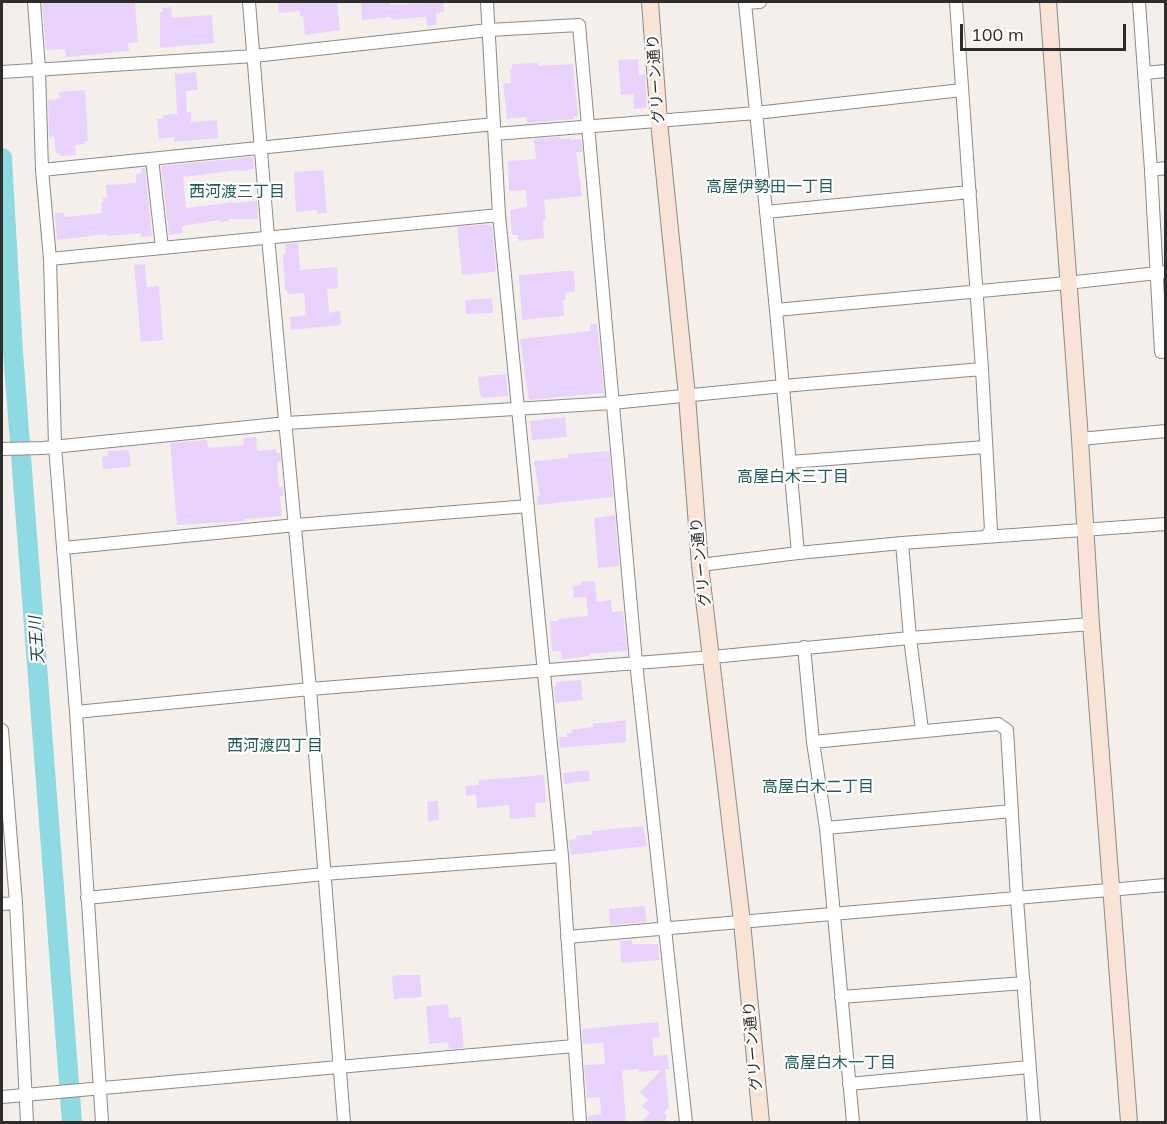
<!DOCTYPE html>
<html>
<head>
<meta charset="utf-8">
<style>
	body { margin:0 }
	#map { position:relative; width:1167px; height:1124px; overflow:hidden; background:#f5efeb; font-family:Mulish,sans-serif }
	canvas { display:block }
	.frame { position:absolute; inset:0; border:3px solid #2f2d2c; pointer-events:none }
	.scale { position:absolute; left:960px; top:24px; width:166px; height:27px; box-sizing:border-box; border:3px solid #2f2d2c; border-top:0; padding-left:8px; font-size:18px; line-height:21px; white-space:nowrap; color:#2f2d2c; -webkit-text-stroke:4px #fff; paint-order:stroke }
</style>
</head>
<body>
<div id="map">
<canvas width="1167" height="1124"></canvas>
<div class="frame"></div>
<div class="scale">100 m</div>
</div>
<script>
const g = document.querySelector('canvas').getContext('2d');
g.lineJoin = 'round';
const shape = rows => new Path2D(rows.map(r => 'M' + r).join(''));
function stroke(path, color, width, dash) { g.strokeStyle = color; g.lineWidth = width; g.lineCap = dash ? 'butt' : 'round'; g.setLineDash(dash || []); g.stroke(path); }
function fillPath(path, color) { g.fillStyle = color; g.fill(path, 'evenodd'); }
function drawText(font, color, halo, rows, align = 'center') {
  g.font = font + ' Mulish,"Noto Sans JP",sans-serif'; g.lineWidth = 4.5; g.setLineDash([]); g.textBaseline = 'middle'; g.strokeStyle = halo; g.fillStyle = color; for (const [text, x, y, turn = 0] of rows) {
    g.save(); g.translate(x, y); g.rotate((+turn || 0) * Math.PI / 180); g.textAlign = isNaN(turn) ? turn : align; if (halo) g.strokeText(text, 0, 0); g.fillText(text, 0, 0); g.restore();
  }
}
stroke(shape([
	[2,158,13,352,72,1122]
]), '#8edae2', 20);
fillPath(shape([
	[42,2,135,2,138,42,128,43,129,51,66,57,65,49,46,50],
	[278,2,337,2,340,30,305,35,303,16,300,16,300,11,279,13],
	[361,2,390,2,390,5,443,2,444,12,436,13,437,25,427,26,426,17,391,20,391,17,362,20],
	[171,7,172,18,212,15,214,43,160,48,160,12,163,12,162,8],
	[638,59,639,75,645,74,647,108,634,109,633,94,621,95,618,60],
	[538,63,538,66,573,64,578,116,574,116,574,119,527,123,526,117,507,119,503,84,511,83,510,69,512,69,512,64],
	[196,72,198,90,186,91,187,112,191,112,191,122,217,120,218,138,174,142,174,137,159,139,157,119,163,119,163,115,177,114,175,74],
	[85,90,88,141,84,141,85,144,75,145,76,155,61,156,60,153,56,153,54,136,49,137,48,100,60,99,59,92],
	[560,137,560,139,570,138,570,140,581,139,582,152,576,152,582,196,544,200,546,219,543,220,544,238,518,241,518,235,512,235,510,210,527,207,526,190,509,191,508,161,536,159,534,139],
	[253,157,254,169,248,169,248,171,239,170,183,177,186,208,235,202,235,203,257,201,258,219,229,219,229,221,220,222,220,220,182,226,183,233,169,235,161,166],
	[141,168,145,168,152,236,141,237,141,233,107,236,106,234,57,240,55,213,64,213,65,217,102,213,101,203,103,203,103,198,107,198,106,185,136,183,136,174,142,173],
	[323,170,327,213,317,214,317,210,296,212,294,172],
	[489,224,490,226,492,226,496,270,494,272,462,275,457,227],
	[298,243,300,270,337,267,338,288,327,289,329,312,340,311,341,325,291,330,290,317,306,315,304,293,288,294,287,290,285,290,283,254,286,254,285,244],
	[145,264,147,287,159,286,163,340,141,342,134,265],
	[565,271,574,271,575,291,565,293,566,300,563,301,564,316,522,320,519,275],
	[492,298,493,313,466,314,465,300],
	[590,324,597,324,604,393,529,400,520,339,590,331],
	[506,374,508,396,482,398,482,395,480,396,478,377],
	[565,417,567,437,532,440,530,421],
	[256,437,257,451,276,449,277,453,280,453,281,462,277,462,279,487,283,487,284,496,280,496,282,516,245,519,245,521,177,525,170,443,207,440,208,448,244,445,243,438],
	[129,450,131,467,103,469,102,457,108,456,108,451],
	[609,451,613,497,538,505,537,496,540,496,534,461,568,458,568,454],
	[615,515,619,566,598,568,594,518],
	[595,581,597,602,611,600,612,612,623,611,627,651,589,654,589,656,562,659,561,651,552,651,550,621,558,621,558,619,588,616,586,597,574,598,573,586,581,585,581,582],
	[581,680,583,700,555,703,554,687,556,687,556,682],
	[626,720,626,742,560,748,559,737,567,737,567,733,572,733,571,730,593,727,593,724],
	[589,770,590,781,564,784,563,773],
	[544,775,546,802,535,803,536,817,510,819,509,805,477,808,476,795,466,796,465,786,479,785,479,780],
	[438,801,439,820,428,821,427,802],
	[643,826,647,846,570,855,569,840,577,839,576,836,593,834,592,831],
	[645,906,647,922,610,925,609,909],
	[632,940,632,944,658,944,659,960,621,963,620,941],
	[401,975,420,975,422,997,394,999,392,976],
	[448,1004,449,1018,461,1017,464,1048,449,1049,448,1042,429,1044,426,1006],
	[658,1022,660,1037,652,1038,654,1056,668,1055,669,1069,665,1069,669,1107,664,1113,667,1116,665,1122,641,1122,650,1113,642,1106,648,1100,640,1092,661,1070,639,1072,639,1069,622,1071,626,1122,588,1122,588,1116,601,1114,600,1097,587,1098,584,1065,605,1064,603,1043,583,1044,582,1029]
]), '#e8d2fb');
const street = shape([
	[34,2,39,69,42,170,50,259,55,446,76,712,102,1122],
	[249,2,268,237,310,689,344,1122],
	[487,2,499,215,562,856,580,1122],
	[760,2,745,3,776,310,798,553,902,543,1166,524],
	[956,2,982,369,991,530,986,537],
	[1139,2,1151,170,1161,352,1166,351],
	[2,72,254,56,489,30,579,25,636,662,686,1122],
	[1144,73,1166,71],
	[495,134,756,113,962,90],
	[152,159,162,248],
	[42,170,494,124],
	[1151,170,1166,168],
	[766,212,970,192],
	[50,259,499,215],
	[776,310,1067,283,1166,272],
	[1080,439,1166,431],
	[2,449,43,448,287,423,612,403,783,386,982,369],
	[790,462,985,447],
	[902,543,910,638,922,730],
	[64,548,296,525,528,506],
	[700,565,798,553],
	[804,647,813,742,826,828,853,1122],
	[76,712,310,689,712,657,910,638,1091,624],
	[2,730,16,903,27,1122],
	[813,742,998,724,1007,730,1017,899,1034,1122],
	[826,828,1012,811],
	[87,898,324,874,562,856],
	[2,904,16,903],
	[567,937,1166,885],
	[841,997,1024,983],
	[849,1084,1029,1067],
	[2,1097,574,1046]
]);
const secondary = shape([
	[650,2,659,122,687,396,700,565,742,922,761,1122],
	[1048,2,1080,439,1091,624,1129,1122]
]);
stroke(street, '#8e8986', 14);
stroke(secondary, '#8e8986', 18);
stroke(street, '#fff', 12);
stroke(secondary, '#f8e4d6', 16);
drawText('15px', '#2f2d2c', '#fff', [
	["グリーン通り",656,79,-94],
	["グリーン通り",701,562,-96],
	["グリーン通り",753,1046,-95]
]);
drawText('16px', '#215c59', '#fff', [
	["高屋伊勢田一丁目",770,187],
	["西河渡三丁目",237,192],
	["高屋白木三丁目",793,477],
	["西河渡四丁目",275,746],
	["高屋白木二丁目",818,787],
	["高屋白木一丁目",840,1063]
]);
drawText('italic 16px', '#193e42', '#fff', [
	["天王川",37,640,-94]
]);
</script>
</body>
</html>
